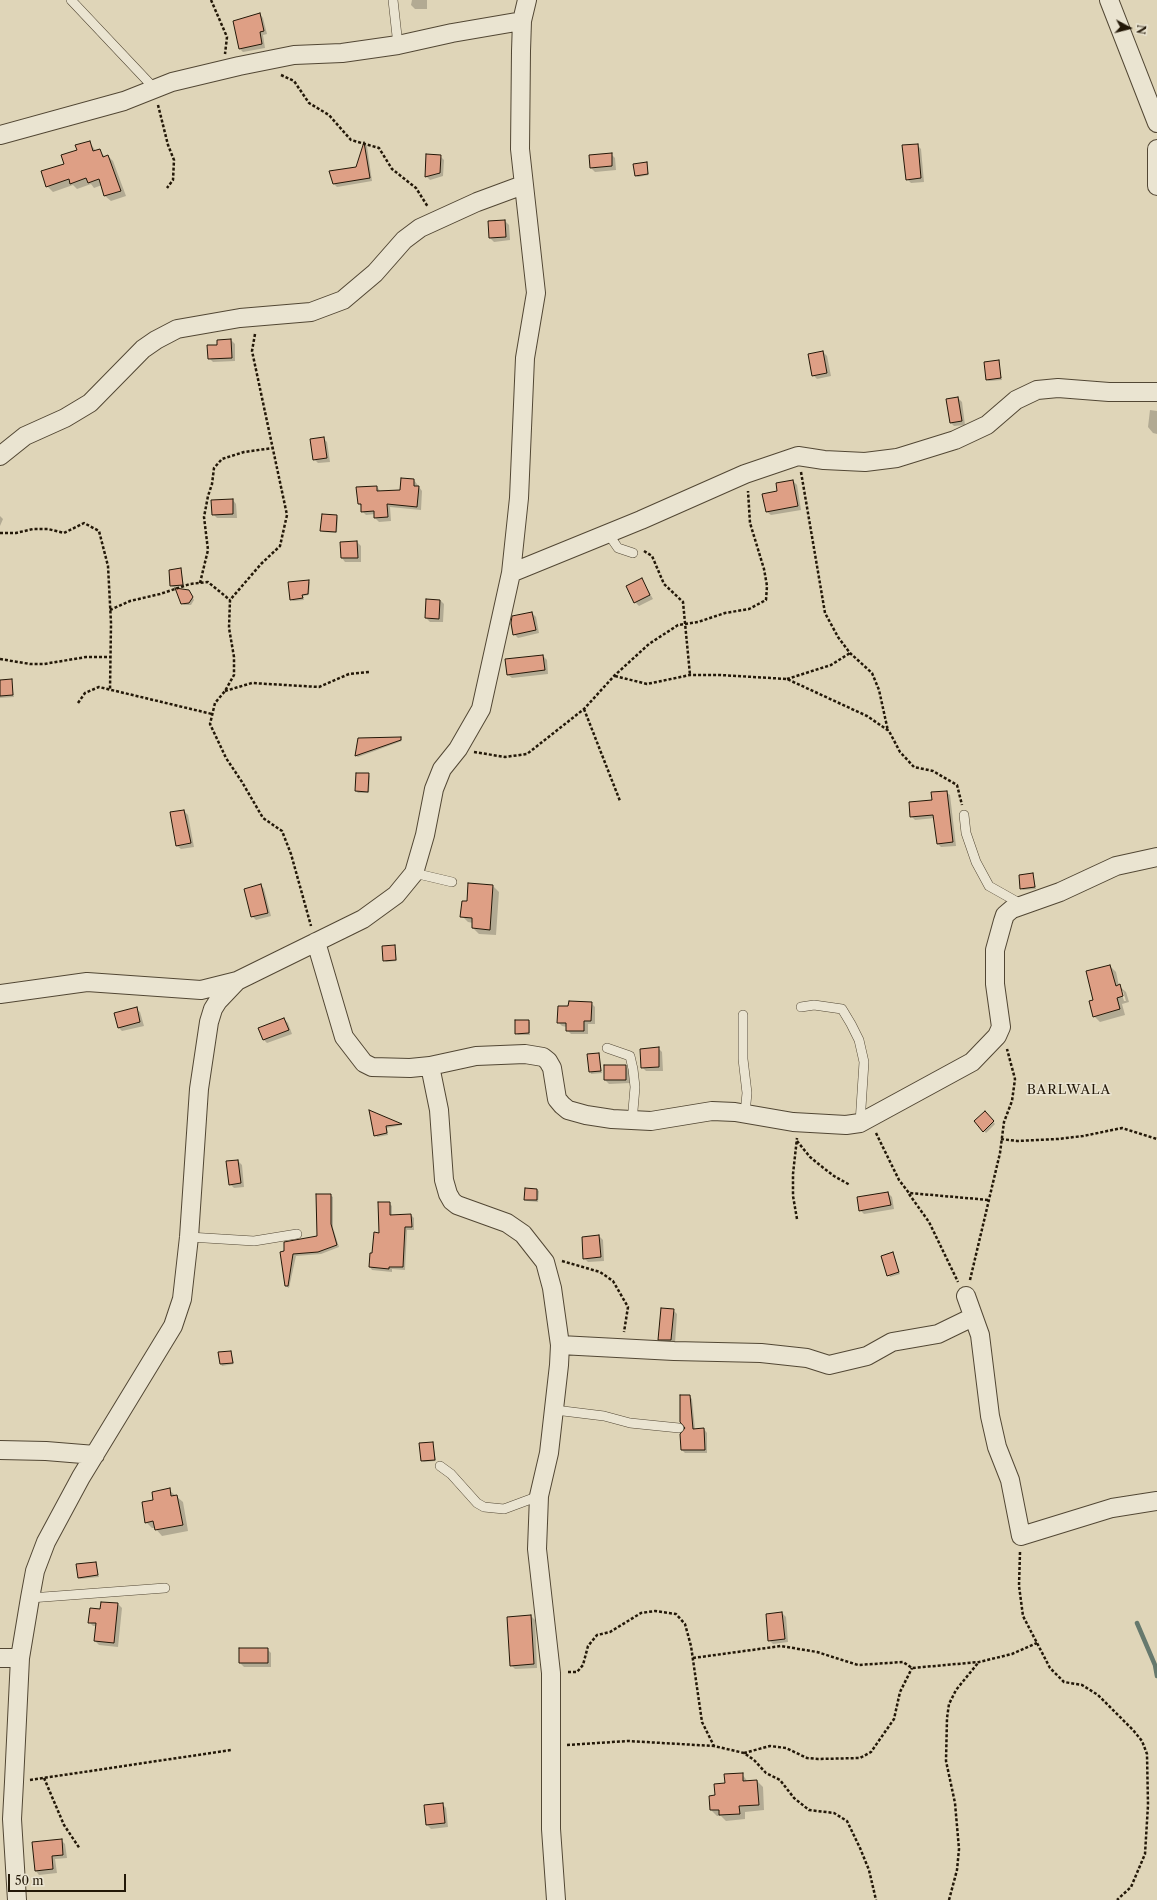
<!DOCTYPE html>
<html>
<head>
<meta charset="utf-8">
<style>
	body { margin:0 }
	#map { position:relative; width:1157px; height:1900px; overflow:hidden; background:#dfd5b8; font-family:"Libre Caslon Text",serif }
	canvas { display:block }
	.north { position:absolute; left:1109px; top:8px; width:40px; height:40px; -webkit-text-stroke:3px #eae4d1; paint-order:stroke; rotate:97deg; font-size:11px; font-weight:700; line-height:16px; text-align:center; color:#231808 }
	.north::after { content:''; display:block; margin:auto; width:14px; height:18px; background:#231808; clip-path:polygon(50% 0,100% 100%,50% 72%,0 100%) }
	.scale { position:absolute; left:8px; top:1874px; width:118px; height:18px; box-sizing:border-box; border:2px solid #231808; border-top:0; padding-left:5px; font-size:12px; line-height:14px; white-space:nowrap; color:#231808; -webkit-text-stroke:3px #eae4d1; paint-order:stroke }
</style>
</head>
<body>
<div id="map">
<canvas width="1157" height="1900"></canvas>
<div class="north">N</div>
<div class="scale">50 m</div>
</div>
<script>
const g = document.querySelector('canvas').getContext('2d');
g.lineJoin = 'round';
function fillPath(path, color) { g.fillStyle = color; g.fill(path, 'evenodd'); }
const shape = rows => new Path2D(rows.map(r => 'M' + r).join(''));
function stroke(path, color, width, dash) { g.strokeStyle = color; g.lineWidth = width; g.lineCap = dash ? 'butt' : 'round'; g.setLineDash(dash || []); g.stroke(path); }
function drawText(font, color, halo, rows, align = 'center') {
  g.font = font + ' "Libre Caslon Text",serif'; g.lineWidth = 3; g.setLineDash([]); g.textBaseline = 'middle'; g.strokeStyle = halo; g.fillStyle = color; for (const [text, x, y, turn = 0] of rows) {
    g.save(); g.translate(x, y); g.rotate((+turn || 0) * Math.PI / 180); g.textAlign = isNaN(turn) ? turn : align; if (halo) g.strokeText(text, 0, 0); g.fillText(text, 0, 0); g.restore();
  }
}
fillPath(shape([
	[412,0,427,0,427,9,415,9,411,5],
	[260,14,263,18,267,34,263,35,265,48,243,52,240,49],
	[89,142,96,151,99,150,105,157,108,156,113,161,126,196,111,201,105,196,102,185,94,188,91,184,77,189,73,185,53,192,47,186,78,150],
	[365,143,367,146,372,181,337,187,334,184,356,168],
	[917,145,921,149,924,182,911,183,907,179],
	[611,154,615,158,616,170,595,172,591,168],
	[440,156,444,160,443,176,430,180,426,176],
	[646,163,649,175,638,177,636,176],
	[505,221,509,225,510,240,494,242,490,238],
	[231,340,235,344,235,361,213,362,209,358,218,346],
	[823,352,827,356,831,376,817,379,813,375],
	[998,361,1002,380,989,381,987,380],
	[958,398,962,402,965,425,954,426,950,422],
	[1150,410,1157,411,1157,434,1153,433,1148,427],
	[323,438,327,442,330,462,318,463,314,459],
	[414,480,422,491,421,510,390,507,391,521,379,522,375,518,375,514,366,515,362,511,362,507,358,503,377,487,381,492,401,491],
	[793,481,797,485,801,510,771,515,767,512,778,492],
	[233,500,236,504,237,518,217,518,213,514],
	[0,516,3,519,0,526],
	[337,516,338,517,337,533,323,532,321,530],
	[341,542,357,542,361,546,361,562,345,562,342,558],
	[181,569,184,586,173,587,171,586],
	[642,580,653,599,639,606,635,602],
	[308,581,310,582,309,595,303,596,304,600,293,601,291,599],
	[190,593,194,600,191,605,184,605,182,603],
	[440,600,444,604,443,622,430,622,426,618],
	[532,613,536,617,539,633,518,638,514,634],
	[543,656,547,660,548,674,512,678,508,675],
	[11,680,14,697,0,698,0,681],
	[401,738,402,741,358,757,356,756,359,739],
	[368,774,370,776,369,793,358,793,356,791],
	[946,792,950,795,956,846,941,847,938,844,935,818,915,820,911,816],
	[184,811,188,815,194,847,181,849,177,846],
	[1033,874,1036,889,1023,890,1021,888],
	[261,885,264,889,271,916,256,920,252,916],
	[493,886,499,892,496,935,479,934,473,928,473,923,468,922,462,916,468,902],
	[395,946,397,961,386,962,384,960],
	[1110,966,1116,972,1119,986,1126,992,1129,1002,1122,1004,1125,1015,1100,1022,1094,1016,1094,1001],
	[1121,991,1123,991,1126,1001,1124,1001],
	[591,1003,595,1007,595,1024,588,1024,588,1034,571,1034,567,1030,567,1027,562,1026,558,1022],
	[136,1009,140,1012,144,1026,122,1031,119,1028],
	[284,1019,288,1023,292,1034,267,1043,264,1040],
	[528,1021,530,1022,530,1035,518,1035,516,1033],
	[658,1048,662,1052,663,1071,646,1071,642,1067],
	[599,1054,602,1073,591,1074,588,1055],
	[605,1066,625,1066,629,1070,630,1083,609,1084,605,1080],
	[371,1112,401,1125,402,1125,387,1128,388,1135,377,1137],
	[985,1112,995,1124,986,1133,975,1121],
	[238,1161,242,1165,244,1187,234,1188,230,1184],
	[537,1190,539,1191,538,1202,527,1201,525,1200],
	[888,1193,892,1197,894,1209,864,1214,860,1210],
	[330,1195,333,1197,333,1228,339,1247,321,1254,296,1256,289,1288,286,1286,281,1253,318,1237],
	[389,1203,392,1206,392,1216,411,1215,414,1218,414,1230,407,1230,405,1270,392,1269,392,1272,372,1270,370,1267],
	[599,1236,603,1240,604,1261,588,1262,584,1258],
	[892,1253,900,1274,890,1277,882,1256],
	[673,1310,677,1314,675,1344,663,1343,659,1339],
	[231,1352,234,1364,222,1366,221,1364],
	[689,1396,692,1399,695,1429,704,1429,707,1433,707,1453,685,1453,682,1450,686,1428],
	[433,1443,436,1461,424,1462,422,1461],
	[169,1490,183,1502,188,1531,162,1536,155,1528,152,1528,146,1522,154,1500],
	[96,1563,99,1577,80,1579,78,1577],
	[101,1603,118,1604,122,1608,118,1647,99,1645,95,1641,96,1626,93,1626,89,1622,101,1610],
	[782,1613,786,1617,788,1642,773,1644,769,1640],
	[531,1616,535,1620,537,1668,515,1669,511,1665],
	[267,1649,271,1653,271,1667,244,1667,240,1663],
	[742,1774,748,1782,757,1781,763,1787,764,1810,745,1812,745,1819,726,1821,721,1816,717,1816,711,1810,726,1784],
	[442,1804,446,1808,448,1827,431,1829,427,1825],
	[61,1840,65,1844,67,1858,55,1859,57,1873,39,1875,36,1871]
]), '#0003');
stroke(shape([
	[1137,1623,1155,1665,1157,1676]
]), '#66796d', 4.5);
const building = shape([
	[260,13,264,31,260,32,262,44,239,49,233,21,260,13],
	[90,141,93,151,100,149,103,157,108,155,121,191,104,196,99,179,88,183,86,178,70,184,69,179,46,187,41,171,64,164,61,155,77,150,75,145,90,141],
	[364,142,370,178,333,184,329,171,356,167,364,142],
	[918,144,921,178,906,180,902,145,918,144],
	[612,153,612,166,590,168,589,155,612,153],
	[426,154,441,155,440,173,425,177,426,154],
	[647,162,648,174,635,176,633,164,647,162],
	[505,220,506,237,489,238,488,221,505,220],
	[231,339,232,358,208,359,207,345,217,345,217,340,231,339],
	[823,351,827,373,812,376,808,354,823,351],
	[999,360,1001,378,986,380,984,362,999,360],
	[958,397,962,421,950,423,946,399,958,397],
	[324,437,327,458,313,460,310,439,324,437],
	[401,478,414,479,414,486,419,486,417,507,387,504,388,517,374,518,374,511,361,512,361,504,358,504,356,487,377,486,377,491,400,490,401,478],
	[793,480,798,506,766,512,762,494,777,491,776,483,793,480],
	[233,499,233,514,212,515,211,500,233,499],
	[322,514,337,515,336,532,320,531,322,514],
	[357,541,358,558,341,558,340,542,357,541],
	[181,568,183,585,170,586,169,570,181,568],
	[642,578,650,595,634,603,626,586,642,578],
	[309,580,308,594,302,595,303,598,290,600,288,582,309,580],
	[175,588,189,590,193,597,189,603,181,604,175,588],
	[426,599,440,600,439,619,425,618,426,599],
	[532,612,536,630,513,635,511,623,512,616,532,612],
	[543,655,545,670,507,675,505,659,543,655],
	[12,679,13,695,0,696,0,680,12,679],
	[401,737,401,740,355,756,358,738,401,737],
	[356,773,369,773,368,792,355,791,356,773],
	[947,791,953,842,937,844,933,815,910,817,909,802,932,800,931,792,947,791],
	[184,810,191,843,176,846,170,812,184,810],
	[1033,873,1035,887,1020,889,1019,875,1033,873],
	[468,883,493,885,490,930,472,928,472,918,460,917,462,901,467,901,468,883],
	[261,884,268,913,251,917,244,889,261,884],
	[395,945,396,960,383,961,382,946,395,945],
	[1110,965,1116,986,1120,984,1123,996,1117,998,1120,1009,1093,1017,1089,1001,1093,1000,1086,971,1110,965],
	[569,1001,592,1002,591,1021,584,1021,584,1031,566,1031,566,1023,557,1023,558,1006,568,1006,569,1001],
	[137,1007,140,1022,118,1028,114,1013,137,1007],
	[284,1018,289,1030,263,1040,258,1028,284,1018],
	[515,1020,529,1020,529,1033,515,1034,515,1020],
	[659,1047,659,1067,641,1068,640,1049,659,1047],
	[599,1053,601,1071,589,1072,587,1054,599,1053],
	[604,1065,626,1065,626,1080,604,1080,604,1065],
	[369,1110,402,1124,386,1126,387,1133,374,1136,369,1110],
	[985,1111,994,1121,983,1132,974,1121,985,1111],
	[238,1160,241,1183,229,1185,226,1161,238,1160],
	[525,1188,537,1189,537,1200,524,1200,525,1188],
	[888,1192,891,1205,859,1211,857,1197,888,1192],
	[316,1194,331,1194,331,1224,337,1245,318,1252,293,1254,288,1286,285,1286,280,1252,284,1251,284,1242,317,1236,316,1194],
	[378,1202,390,1202,390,1215,411,1214,412,1227,405,1227,403,1267,389,1267,389,1269,369,1267,370,1253,372,1253,374,1232,379,1233,378,1202],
	[599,1235,601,1257,583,1259,582,1237,599,1235],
	[893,1252,899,1272,887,1276,881,1256,893,1252],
	[661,1308,674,1309,671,1340,658,1340,661,1308],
	[231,1351,233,1363,220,1364,218,1352,231,1351],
	[680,1395,690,1395,693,1429,704,1428,705,1450,681,1450,680,1434,685,1428,680,1422,680,1395],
	[433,1442,435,1460,421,1461,419,1443,433,1442],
	[170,1488,171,1496,177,1495,183,1525,155,1530,153,1521,145,1523,142,1502,153,1500,152,1492,170,1488],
	[96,1562,98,1575,78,1578,76,1564,96,1562],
	[101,1602,118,1603,114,1643,94,1641,96,1623,88,1623,90,1608,100,1609,101,1602],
	[782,1612,785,1639,768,1641,766,1614,782,1612],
	[531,1615,534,1664,510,1666,507,1617,531,1615],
	[239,1648,268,1648,268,1663,239,1663,239,1648],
	[743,1773,743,1781,757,1780,759,1805,739,1806,740,1814,719,1815,719,1810,710,1810,709,1796,715,1795,714,1784,725,1783,724,1774,743,1773],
	[443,1803,445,1823,426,1825,424,1805,443,1803],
	[62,1839,63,1855,52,1856,53,1869,35,1871,32,1842,62,1839]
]);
fillPath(building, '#de9f85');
stroke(building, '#231808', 1);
const service = shape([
	[71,0,154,88],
	[393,0,398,45],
	[607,532,618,548,633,553],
	[964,815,966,833,976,862,989,886,1021,904],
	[414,873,452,882],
	[801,1007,814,1005,842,1009,851,1024,859,1040,864,1062,860,1123],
	[743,1015,743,1059,747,1093,745,1113],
	[607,1048,630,1056,633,1069,635,1087,632,1122],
	[189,1237,254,1241,297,1234],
	[555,1410,604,1416,630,1423,679,1428],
	[440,1466,451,1474,477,1503,484,1507,504,1509,539,1496],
	[30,1598,165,1588]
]);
const minor = shape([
	[1109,0,1157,123],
	[0,135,124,101,172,82,239,66,294,55,342,53,398,45,452,33,522,21],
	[1157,149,1157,186],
	[0,456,25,436,65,418,90,403,143,349,156,340,177,329,240,318,311,312,343,300,375,273,404,240,420,228,477,202,523,185],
	[511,573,641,520,745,474,798,456,824,460,865,462,897,458,955,440,987,425,1016,400,1037,390,1058,388,1109,392,1157,392],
	[316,942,344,1037,364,1063,372,1067,410,1068,430,1066,439,1110,444,1180,448,1194,452,1201,457,1205,507,1223,523,1234,545,1262,552,1288,560,1345,559,1365,549,1453,539,1496,537,1549,551,1673,551,1829,556,1900],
	[0,994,87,982,201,990,237,981],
	[430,1066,476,1056,525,1054,543,1057,548,1061,552,1068,557,1099,562,1105,568,1110,586,1115,612,1119,651,1121,712,1111,735,1112,793,1122,846,1125,860,1123,972,1062,997,1036,1001,1027,995,984,995,950,1003,921,1005,915,1012,909,1060,892,1116,866,1157,857],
	[966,1296,980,1335,990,1416,997,1447,1010,1480,1021,1536,1112,1508,1157,1501],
	[560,1345,674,1351,761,1353,807,1358,829,1365,867,1356,892,1342,938,1334,973,1317],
	[0,1450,46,1451,95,1455],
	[0,1658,20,1658],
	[17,1900,12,1819,14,1782,20,1658,30,1598,35,1571,46,1542,81,1477,173,1326,182,1299,189,1237,199,1089,209,1022,213,1009,218,1001,237,981,363,919,396,895,414,873,425,835,434,789,442,769,458,749,481,709,511,573,519,498,525,358,536,293,520,149,521,51,522,21,527,0]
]);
stroke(service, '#524734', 10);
stroke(minor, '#524734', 20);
stroke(shape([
	[211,0,227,37,225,54],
	[281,75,294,81,309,103,329,115,351,140,379,148,392,169,416,188,428,207],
	[158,105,168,145,174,160,173,180,167,188],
	[255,334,252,351,287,515,280,546,261,564,230,600,229,628,234,657,234,675,225,691,215,703,210,724,226,758,242,782,263,818,282,831,291,854,311,926],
	[801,472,825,613,838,637,850,653,872,673,879,690,888,731],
	[0,533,16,533,33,529,48,529,64,533,84,523,99,531,108,566,111,623,110,690],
	[644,551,652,556,664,584,683,602,690,675],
	[200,583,208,550,204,517,208,496,212,484,214,468,222,459,244,452,273,448],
	[110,610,130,601,160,594,190,584,208,582,230,600],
	[0,659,30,664,44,664,86,657,111,657],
	[615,676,647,684,690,675,720,675,787,679,867,716,889,731,900,752,914,767,933,771,957,785,962,805],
	[787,679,831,665,850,653],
	[225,691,252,683,319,687,349,674,369,672],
	[78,703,85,693,99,687,212,714],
	[584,709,620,801],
	[474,752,505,757,527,754,584,709,614,676,649,644,678,625,698,622,725,613,749,609,766,600,767,586,764,569,750,523,748,491],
	[876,1133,899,1180,909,1193,989,1200],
	[1001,1139,1017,1141,1058,1139,1083,1136,1122,1128,1157,1139],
	[797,1141,810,1157,821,1166,834,1176,850,1185],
	[909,1194,929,1222,958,1282],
	[797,1219,793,1196,793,1174,797,1138],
	[562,1261,600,1272,613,1281,628,1307,624,1332],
	[970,1280,1000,1153,1004,1122,1012,1101,1015,1079,1007,1049],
	[1020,1552,1019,1586,1023,1616,1050,1668,1064,1682,1082,1685,1098,1695,1133,1730,1142,1741,1147,1754,1148,1805,1145,1854,1131,1887,1117,1900],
	[693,1658,781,1646,817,1652,858,1665,903,1662,912,1668,979,1662,1012,1654,1037,1643],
	[568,1672,577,1672,583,1665,588,1646,597,1635,610,1632,641,1613,655,1611,676,1614,685,1624,691,1646,702,1722,714,1746,744,1753,754,1760,766,1773,780,1780,794,1798,809,1810,834,1813,847,1821,860,1848,869,1870,876,1900],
	[567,1745,628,1741,714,1746],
	[744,1753,770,1746,786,1748,807,1758,818,1759,860,1758,871,1752,894,1719,900,1692,912,1668],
	[44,1778,64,1825,80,1849],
	[30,1780,231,1750],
	[949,1900,957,1870,959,1849,955,1803,946,1761,947,1718,949,1704,956,1690,978,1663]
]), '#231808', 2.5, [3, 2]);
stroke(service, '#eae4d1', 9);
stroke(minor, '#eae4d1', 18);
g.letterSpacing = '1px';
drawText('13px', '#231808', '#eae4d1', [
	["BARLWALA",1069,1090]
]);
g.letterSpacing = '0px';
</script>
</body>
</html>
